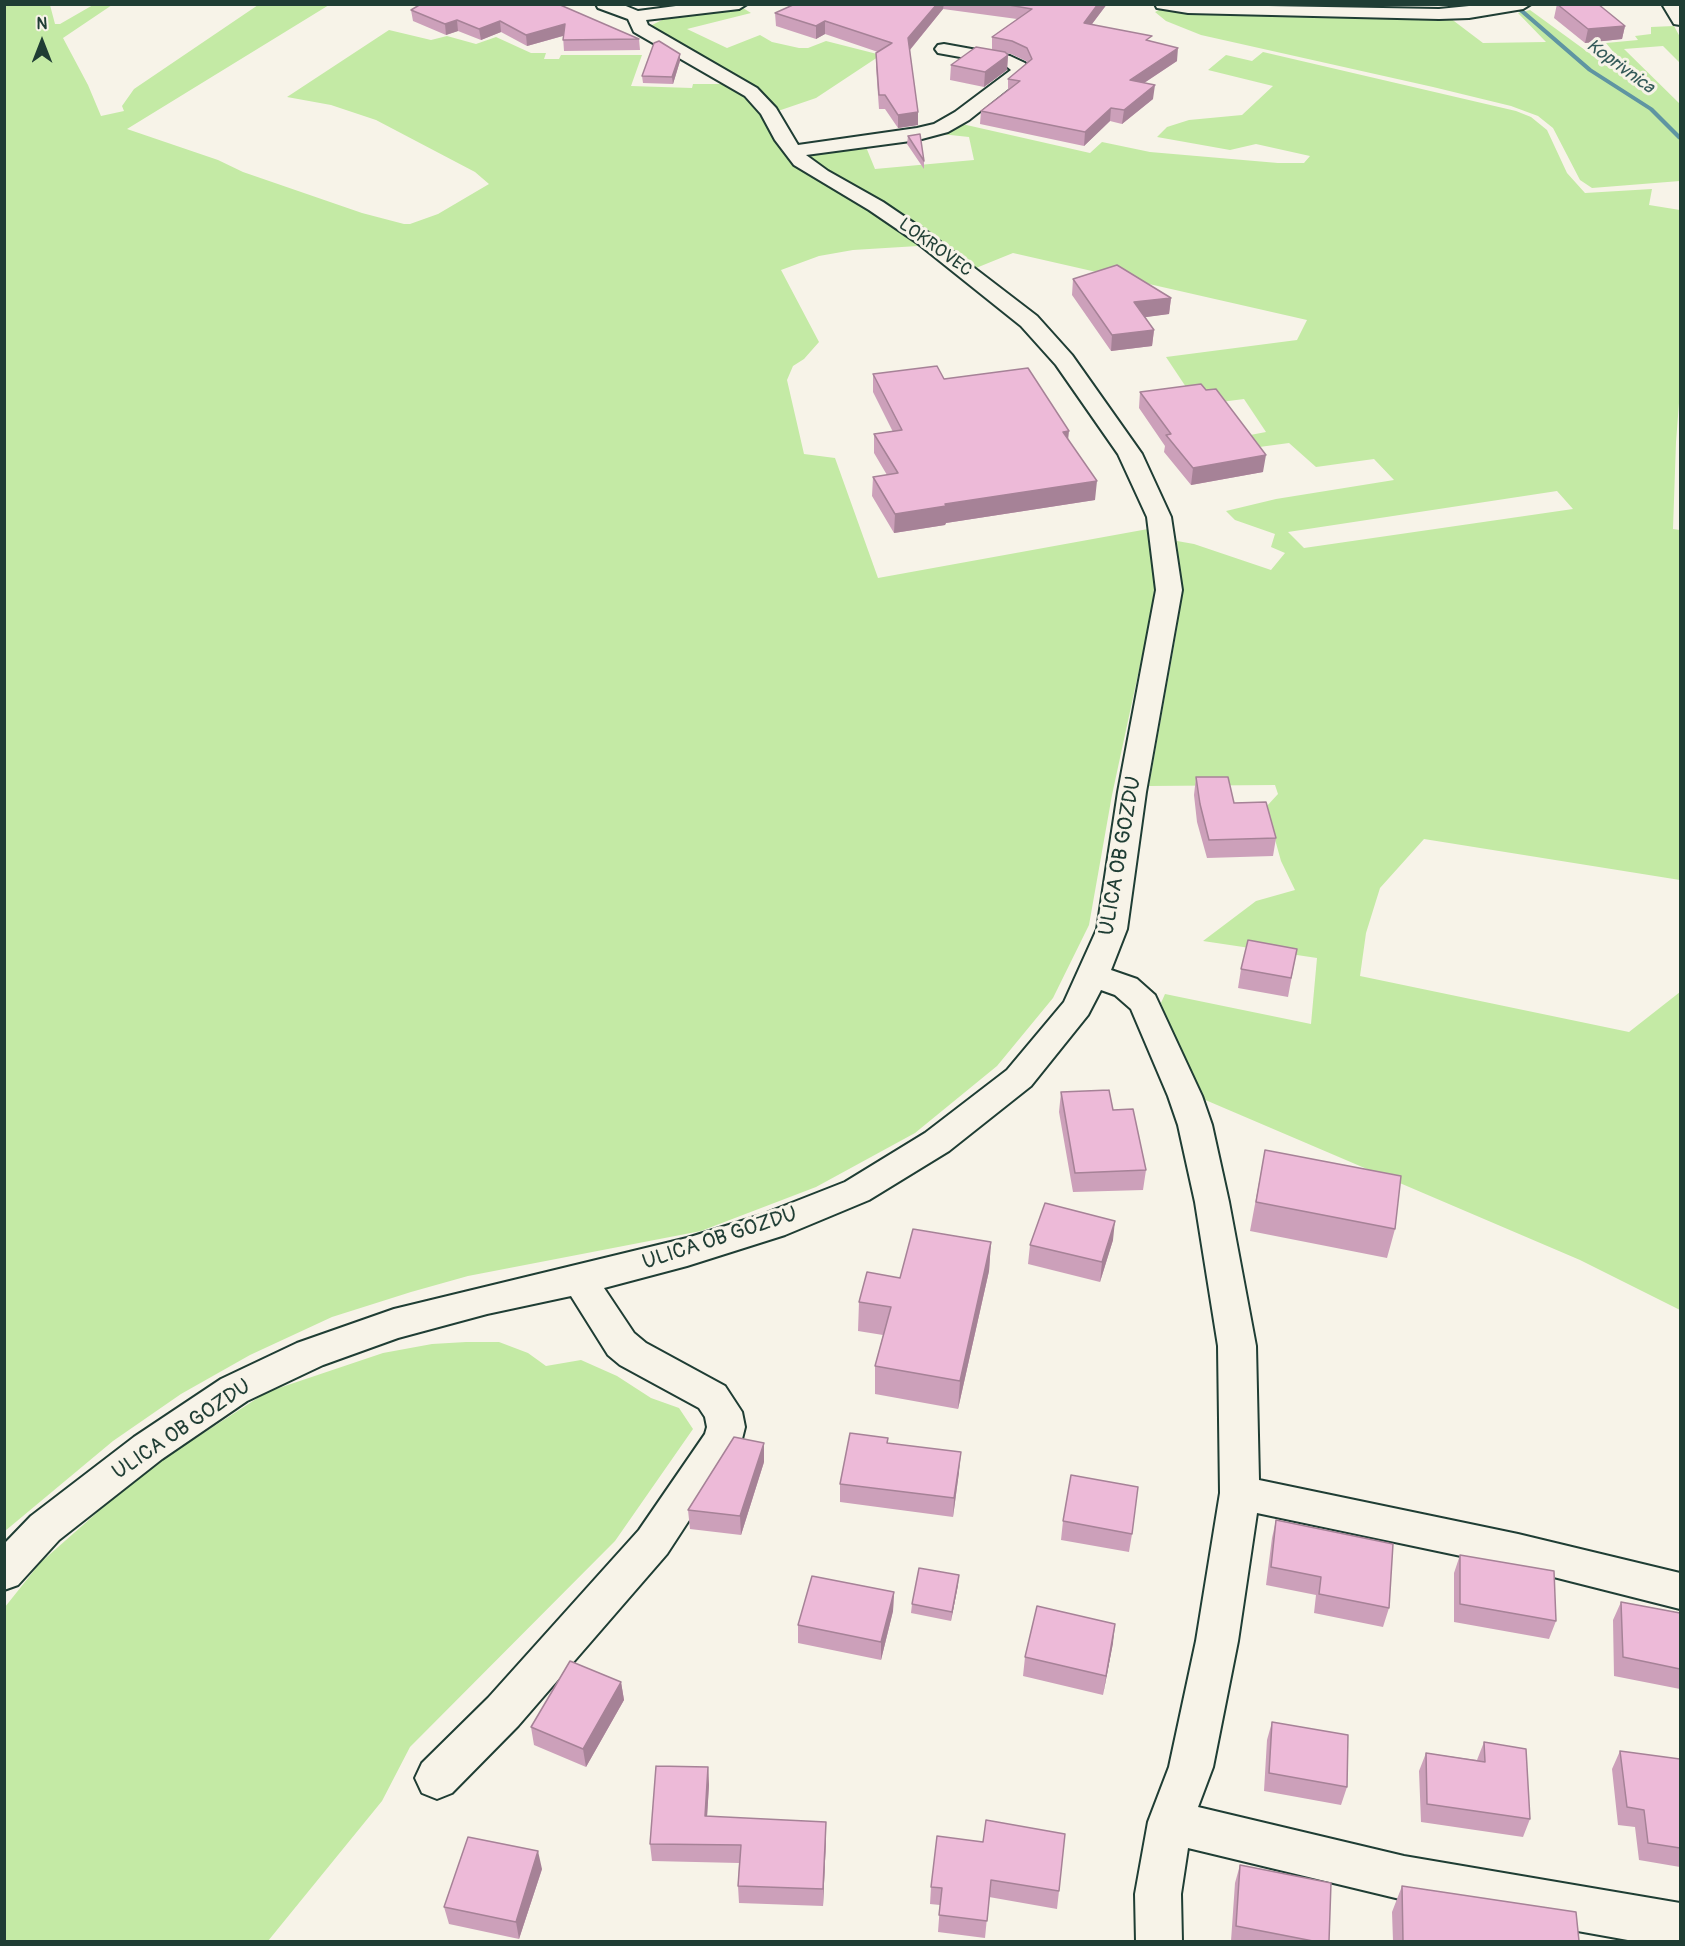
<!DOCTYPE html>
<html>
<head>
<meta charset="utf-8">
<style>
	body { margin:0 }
	#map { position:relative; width:1685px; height:1946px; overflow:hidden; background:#f7f3e8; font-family:Pangolin,sans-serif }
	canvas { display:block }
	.frame { position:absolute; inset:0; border:6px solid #1f3d34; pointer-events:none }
	.north { position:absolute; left:12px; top:12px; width:60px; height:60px; -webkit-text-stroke:4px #f7f3e8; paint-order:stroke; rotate:0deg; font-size:16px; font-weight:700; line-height:24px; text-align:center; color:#1f3d34 }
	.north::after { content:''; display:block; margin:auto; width:21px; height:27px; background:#1f3d34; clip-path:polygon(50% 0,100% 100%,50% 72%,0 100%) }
</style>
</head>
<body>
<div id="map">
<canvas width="1685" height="1946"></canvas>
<div class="frame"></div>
<div class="north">N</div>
</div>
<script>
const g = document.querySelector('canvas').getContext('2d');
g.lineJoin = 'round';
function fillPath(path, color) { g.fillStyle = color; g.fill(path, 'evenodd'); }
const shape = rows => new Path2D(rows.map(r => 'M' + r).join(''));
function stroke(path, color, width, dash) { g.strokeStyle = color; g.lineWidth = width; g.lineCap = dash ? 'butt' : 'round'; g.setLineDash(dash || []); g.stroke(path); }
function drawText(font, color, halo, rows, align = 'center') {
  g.font = font + ' Pangolin,sans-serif'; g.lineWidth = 6; g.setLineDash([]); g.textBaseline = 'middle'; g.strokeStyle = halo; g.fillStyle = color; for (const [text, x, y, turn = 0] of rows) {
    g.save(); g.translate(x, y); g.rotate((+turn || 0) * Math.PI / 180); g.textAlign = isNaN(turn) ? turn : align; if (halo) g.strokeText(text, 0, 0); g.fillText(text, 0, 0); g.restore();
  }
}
fillPath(shape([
	[5,5,50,5,55,24,60,24,93,5,112,5,63,38,88,85,101,116,124,111,122,106,134,89,258,5,329,5,127,129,218,160,243,172,362,213,404,224,410,224,438,214,489,184,475,172,376,120,331,105,287,97,389,30,431,40,447,36,476,44,496,37,531,53,546,53,544,59,559,59,561,55,642,55,631,86,692,88,693,84,725,84,748,99,768,127,774,141,798,168,900,229,918,246,853,250,819,256,781,270,819,342,804,359,793,366,787,380,804,454,835,458,878,578,1148,529,1155,576,1151,628,1145,642,1112,795,1089,925,1053,998,997,1066,915,1133,816,1187,701,1231,468,1276,411,1292,332,1317,250,1355,181,1394,113,1441,5,1531],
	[743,8,751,13,687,29,727,48,760,35,772,42,799,48,808,48,826,41,881,55,816,98,778,111,749,83,651,29,650,26,666,18],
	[1161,9,1450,18,1483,43,1546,42,1518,13,1530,10,1611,69,1625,66,1606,43,1638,40,1635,36,1651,34,1651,27,1674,26,1680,37,1680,63,1663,46,1624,49,1680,104,1680,181,1592,188,1580,180,1553,128,1538,116,1511,106,1433,87,1201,35,1166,21,1155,12],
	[1263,52,1516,111,1531,117,1547,130,1567,173,1585,193,1652,189,1649,205,1680,210,1680,390,1676,442,1673,529,1680,530,1680,880,1424,839,1380,888,1366,933,1360,976,1629,1032,1680,992,1680,1310,1580,1260,1196,1096,1161,1003,1165,994,1311,1024,1317,958,1203,941,1256,901,1295,890,1281,861,1266,807,1278,794,1275,785,1149,786,1177,629,1181,589,1177,541,1194,544,1271,570,1285,553,1271,547,1275,534,1235,520,1226,511,1276,499,1394,480,1374,459,1316,467,1289,443,1252,448,1245,436,1266,432,1244,399,1213,403,1186,387,1166,357,1297,340,1307,320,1013,253,976,268,939,241,828,172,809,158,817,153,866,147,875,169,974,160,969,137,941,134,962,124,1090,153,1102,142,1150,152,1278,163,1304,163,1310,156,1256,144,1230,150,1157,137,1167,127,1189,120,1242,115,1273,86,1208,70,1226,55,1252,61],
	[1557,491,1573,509,1304,548,1288,532],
	[466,1342,499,1342,528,1353,546,1366,581,1360,617,1376,651,1398,679,1408,693,1429,615,1541,410,1747,382,1801,268,1941,5,1942,5,1607,40,1563,143,1472,267,1392,383,1353,432,1344]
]), '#c4eaa5');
fillPath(shape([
	[1507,4,1514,4,1525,11,1592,69,1653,108,1680,135,1680,140,1678,139,1649,110,1588,71,1521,13,1507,4]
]), '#5f95a2');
const minor = shape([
	[596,4,621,4,638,11,691,4,747,4,739,9,646,20,648,25,757,88,776,108,798,145,917,128,934,124,955,112,1011,70,1005,65,938,53,935,49,938,45,944,44,1010,56,1025,63,1029,71,1026,75,969,120,948,132,918,140,806,155,828,171,883,202,930,234,1037,316,1072,355,1142,454,1171,517,1182,590,1146,792,1127,929,1111,970,1137,979,1155,995,1202,1096,1212,1125,1229,1202,1256,1346,1259,1480,1518,1534,1680,1573,1680,1609,1518,1568,1257,1513,1238,1641,1213,1767,1198,1807,1404,1856,1680,1903,1680,1942,1639,1942,1404,1900,1188,1848,1181,1894,1182,1942,1136,1942,1135,1894,1148,1822,1169,1767,1196,1641,1220,1493,1218,1346,1195,1202,1178,1125,1168,1096,1131,1009,1115,995,1101,990,1088,1015,1031,1086,949,1151,869,1200,785,1235,687,1266,604,1288,634,1333,646,1343,725,1386,742,1412,745,1427,742,1439,667,1554,518,1726,452,1793,437,1799,422,1793,415,1778,422,1763,488,1698,639,1530,705,1434,707,1427,705,1417,699,1408,620,1365,608,1355,571,1296,487,1314,398,1338,323,1365,247,1401,162,1459,59,1540,18,1585,4,1590,4,1544,31,1516,134,1437,221,1379,297,1343,394,1309,687,1238,761,1215,845,1182,925,1133,1007,1070,1064,1002,1097,929,1118,792,1156,590,1147,517,1118,454,1056,365,1021,326,916,242,869,210,794,165,775,140,761,114,745,96,634,32,628,19,598,8,596,4],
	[1155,4,1439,9,1489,4,1531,4,1523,9,1469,18,1439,19,1188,13,1157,8,1155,4],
	[1662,4,1679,4,1680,25,1674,24,1662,4]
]);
stroke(minor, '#1f3d34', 4);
fillPath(minor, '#f7f3e8');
fillPath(shape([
	[795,4,1107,4,1092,24,1151,41,1177,61,1144,83,1153,99,1122,124,1110,121,1084,146,980,124,981,111,1008,91,1008,79,1027,63,1026,61,1011,54,1006,53,1008,55,1007,70,984,87,950,80,951,65,992,50,992,37,1017,19,943,9,910,50,918,125,898,128,885,109,879,109,876,67,876,53,878,52,825,34,816,39,776,26,775,13],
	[1417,4,1454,4,1419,6],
	[1557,4,1625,26,1622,39,1585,43,1554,18],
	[411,10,639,39,640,50,564,51,563,36,527,46,501,32,481,40,458,31,446,35,413,21],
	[680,61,673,84,643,83,642,76],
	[908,136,924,161,924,169,907,144],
	[1073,279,1171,298,1169,314,1145,317,1154,330,1152,346,1111,351,1072,295],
	[873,374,944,379,1068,439,1095,500,946,523,945,525,894,533,872,496,873,477,887,475,874,453,874,434,893,432,873,392],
	[1140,392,1263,472,1191,485,1164,452,1165,446,1139,408],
	[1196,777,1234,803,1276,838,1273,856,1207,858,1197,822,1194,795],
	[1297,949,1288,997,1238,988,1241,969],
	[1061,1092,1113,1110,1146,1170,1143,1190,1073,1192,1059,1112],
	[1265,1150,1395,1229,1387,1258,1250,1231],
	[1113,1240,1100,1282,1028,1264,1030,1245],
	[991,1242,989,1271,958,1409,875,1394,875,1366,883,1335,858,1331,859,1302,900,1278],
	[888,1438,888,1443,959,1472,953,1517,840,1502,840,1484],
	[764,1462,741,1535,690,1529,688,1510],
	[1276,1520,1389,1608,1383,1627,1314,1613,1316,1595,1266,1585,1272,1538],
	[1063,1521,1132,1534,1129,1552,1061,1540],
	[1460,1555,1556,1621,1549,1639,1454,1622,1454,1573],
	[958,1585,951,1621,911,1613,912,1604],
	[894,1592,893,1611,881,1660,798,1643,798,1625],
	[1621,1602,1680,1613,1680,1689,1614,1676,1613,1620],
	[1113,1643,1103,1695,1023,1676,1025,1657],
	[621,1682,624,1700,586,1767,534,1745,531,1727],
	[1272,1722,1347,1787,1341,1805,1264,1791,1267,1740],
	[1484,1742,1530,1819,1523,1837,1421,1822,1419,1771,1426,1753,1477,1760],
	[1620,1751,1680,1759,1680,1867,1639,1860,1635,1827,1618,1825,1612,1769],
	[708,1767,709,1785,707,1816,826,1839,823,1906,739,1903,738,1886,739,1863,652,1861,650,1844],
	[937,1836,1059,1891,1057,1909,989,1897,985,1938,938,1932,940,1905,930,1904,931,1887],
	[1240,1865,1329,1941,1231,1941,1235,1883],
	[542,1869,519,1939,449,1924,444,1907],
	[1402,1886,1579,1941,1393,1941,1392,1912]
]), '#cca0ba');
fillPath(shape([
	[937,4,944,4,943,9,908,52,908,38],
	[1098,4,1107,4,1083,36,1084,23],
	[457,20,458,31,446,35,445,24],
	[500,21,501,32,481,40,479,29],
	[825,21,825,34,816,39,816,26],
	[565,24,566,35,527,46,526,35],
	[1625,26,1622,39,1585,43,1588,29],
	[1178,48,1177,61,1129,93,1130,80],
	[680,54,680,61,673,84,672,77],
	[1008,55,1007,70,984,87,985,72],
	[1155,85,1153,99,1122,124,1124,110],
	[1111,108,1110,121,1084,146,1085,132],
	[918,112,918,125,898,128,898,115],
	[1171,298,1169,314,1132,319,1134,302],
	[1154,330,1152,346,1111,351,1112,335],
	[1069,431,1067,450,1063,432],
	[1266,455,1263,472,1191,485,1193,468],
	[1097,481,1095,500,946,523,945,525,894,533,895,514,945,504],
	[1115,1221,1113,1240,1100,1282,1102,1262],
	[991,1242,989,1271,958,1409,960,1381],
	[764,1443,764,1462,741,1535,740,1516],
	[961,1452,959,1472,953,1517,954,1498],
	[959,1575,958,1585,951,1621,952,1612],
	[894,1592,893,1611,881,1660,881,1642],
	[1115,1624,1113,1643,1103,1695,1106,1676],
	[621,1682,624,1700,586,1767,583,1749],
	[708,1767,709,1785,706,1834,705,1816],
	[826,1822,826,1839,823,1906,823,1889],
	[538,1851,542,1869,519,1939,516,1922]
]), '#a68297');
const building = shape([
	[421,4,558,4,639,39,563,40,565,24,526,35,500,21,479,29,457,20,445,24,411,10,421,4],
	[795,4,937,4,908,38,918,112,898,115,885,95,879,95,876,53,892,43,825,21,816,26,775,13,795,4],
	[1003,4,1098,4,1084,23,1152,36,1146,40,1178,48,1130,80,1155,85,1124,110,1111,108,1085,132,981,111,1020,81,1008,79,1032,59,1027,48,1012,41,992,37,1032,9,1003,4],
	[1557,4,1598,4,1625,26,1588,29,1557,4],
	[659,41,680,54,672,77,642,76,654,43,659,41],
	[976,47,1005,52,1008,55,985,72,951,65,976,47],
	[920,134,924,161,908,136,920,134],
	[1117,265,1171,298,1134,302,1154,330,1112,335,1073,279,1117,265],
	[937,366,944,379,1028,368,1069,431,1063,432,1097,481,945,504,946,506,895,514,873,477,898,473,874,434,902,430,873,374,937,366],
	[1201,384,1206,390,1216,389,1266,455,1193,468,1166,435,1171,434,1140,392,1201,384],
	[1196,777,1228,777,1234,803,1266,802,1276,838,1209,840,1200,804,1196,777],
	[1248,940,1297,949,1291,978,1241,969,1248,940],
	[1109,1090,1113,1110,1133,1109,1146,1170,1075,1173,1061,1092,1109,1090],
	[1265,1150,1401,1176,1395,1229,1256,1202,1265,1150],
	[1045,1203,1115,1221,1102,1262,1030,1245,1045,1203],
	[913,1229,991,1242,960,1381,875,1366,891,1307,859,1302,867,1272,900,1278,913,1229],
	[850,1433,888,1438,887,1443,961,1452,954,1498,840,1484,850,1433],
	[734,1437,764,1443,740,1516,688,1510,734,1437],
	[1071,1475,1138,1487,1132,1534,1063,1521,1071,1475],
	[1276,1520,1393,1544,1389,1608,1319,1594,1321,1577,1271,1567,1276,1520],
	[1460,1555,1554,1571,1556,1621,1460,1604,1460,1555],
	[919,1568,959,1575,952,1612,912,1604,919,1568],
	[812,1576,894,1592,881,1642,798,1625,812,1576],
	[1621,1602,1680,1613,1680,1669,1623,1657,1621,1602],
	[1037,1606,1115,1624,1106,1676,1025,1657,1037,1606],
	[570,1661,621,1682,583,1749,531,1727,570,1661],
	[1272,1722,1348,1735,1347,1787,1269,1773,1272,1722],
	[1484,1742,1526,1749,1530,1819,1427,1804,1426,1753,1485,1762,1484,1742],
	[1620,1751,1680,1759,1680,1848,1648,1843,1644,1810,1627,1807,1620,1751],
	[656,1766,708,1767,705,1816,826,1822,823,1889,738,1886,741,1845,650,1844,656,1766],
	[986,1820,1065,1834,1059,1891,991,1880,987,1921,939,1915,942,1888,931,1887,937,1836,983,1842,986,1820],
	[468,1837,538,1851,516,1922,444,1907,468,1837],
	[1240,1865,1331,1883,1329,1941,1313,1941,1236,1926,1240,1865],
	[1402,1886,1576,1912,1579,1941,1403,1941,1402,1886]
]);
fillPath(building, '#edbad8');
stroke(building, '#a68297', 1.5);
drawText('italic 18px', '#345a59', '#f7f3e8', [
	["Koprivnica",1620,67,36]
]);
drawText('18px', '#1f3d34', '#f7f3e8', [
	["LOKROVEC",935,248,36]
]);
drawText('21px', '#1f3d34', '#f7f3e8', [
	["ULICA OB GOZDU",1121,856,-80],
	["ULICA OB GOZDU",720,1239,-18],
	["ULICA OB GOZDU",182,1430,-34]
]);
</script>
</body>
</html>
